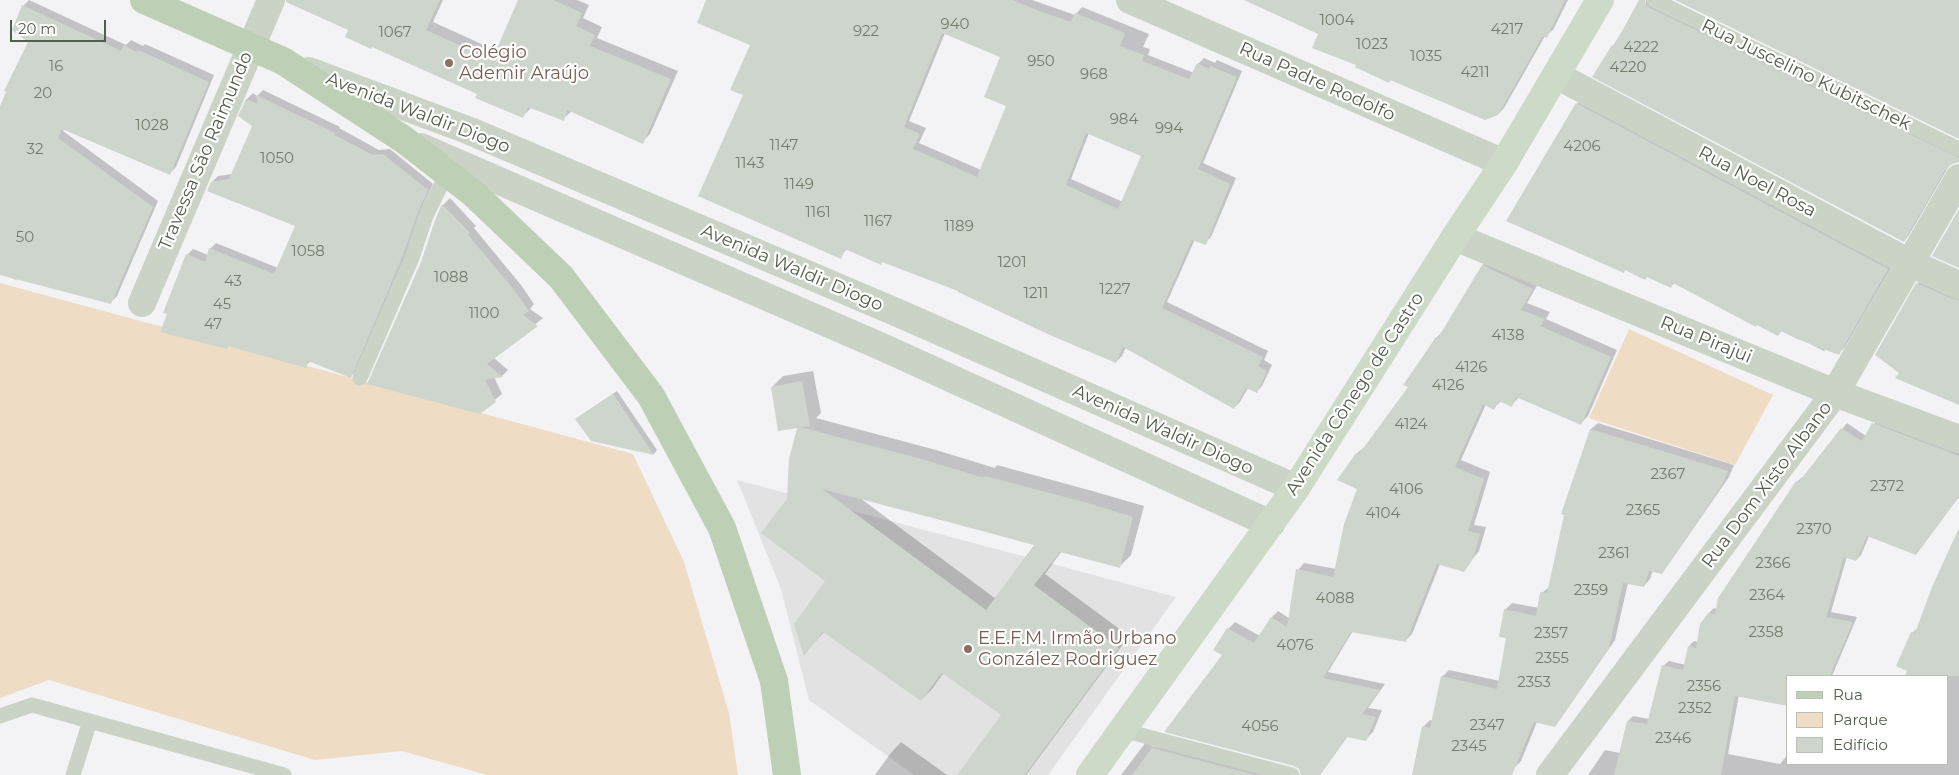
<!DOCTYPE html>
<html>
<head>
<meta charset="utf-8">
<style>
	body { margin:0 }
	#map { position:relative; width:1959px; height:775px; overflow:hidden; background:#f3f3f5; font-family:Montserrat,sans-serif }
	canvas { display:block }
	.legend { position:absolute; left:1786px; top:675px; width:162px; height:90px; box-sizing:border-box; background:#fff; border:1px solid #babfb7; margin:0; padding:6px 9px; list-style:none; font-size:15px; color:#52604b }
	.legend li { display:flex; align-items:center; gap:10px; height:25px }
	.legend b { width:25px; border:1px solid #babfb7 }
	.scale { position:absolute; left:10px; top:20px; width:96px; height:22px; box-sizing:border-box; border:2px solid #52604b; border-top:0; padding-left:6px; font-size:15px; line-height:18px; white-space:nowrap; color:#52604b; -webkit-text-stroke:4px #fff; paint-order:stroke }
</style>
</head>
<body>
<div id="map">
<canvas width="1959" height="775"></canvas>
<ul class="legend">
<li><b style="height:6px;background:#bdcfb4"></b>Rua</li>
<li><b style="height:14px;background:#efdcc5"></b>Parque</li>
<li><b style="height:14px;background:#ced5cd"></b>Edifício</li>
</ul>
<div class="scale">20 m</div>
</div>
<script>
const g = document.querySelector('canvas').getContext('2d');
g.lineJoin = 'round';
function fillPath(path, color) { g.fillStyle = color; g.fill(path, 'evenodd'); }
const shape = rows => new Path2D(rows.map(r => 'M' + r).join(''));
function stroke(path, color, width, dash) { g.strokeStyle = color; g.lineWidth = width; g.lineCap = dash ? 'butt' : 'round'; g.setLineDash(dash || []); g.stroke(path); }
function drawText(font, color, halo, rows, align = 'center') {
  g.font = font + ' Montserrat,sans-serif'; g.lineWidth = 4.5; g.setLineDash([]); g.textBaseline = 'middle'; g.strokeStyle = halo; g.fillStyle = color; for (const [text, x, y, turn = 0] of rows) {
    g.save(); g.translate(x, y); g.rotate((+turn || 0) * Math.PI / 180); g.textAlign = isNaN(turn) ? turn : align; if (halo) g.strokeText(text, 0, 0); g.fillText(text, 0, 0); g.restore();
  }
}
fillPath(shape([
	[737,480,1176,597,1048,775,914,775,809,700,781,589]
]), '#e2e2e3');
fillPath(shape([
	[0,283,633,454,684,562,729,713,738,775,487,775,402,751,315,760,49,680,0,698],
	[1629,329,1773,395,1735,465,1589,418]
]), '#efdcc5');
fillPath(shape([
	[29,0,126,45,131,40,143,46,145,44,214,75,176,167,170,173,64,129,63,131,158,201,117,296,111,302,19,278,16,280,0,273,0,109,29,41,13,30,23,6],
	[304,0,443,0,433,22,497,51,519,0,577,0,589,5,583,18,602,27,597,38,678,71,650,134,642,142,572,111,563,119,531,108,523,116,350,30],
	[708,0,1032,0,1075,15,1082,7,1149,34,1143,47,1150,49,1148,55,1194,73,1198,64,1204,58,1215,63,1217,60,1242,71,1203,163,1236,178,1211,237,1205,243,1195,239,1167,302,1268,351,1264,360,1272,365,1262,386,1256,392,1248,388,1240,402,1234,408,1126,347,1122,356,1116,362,960,290,883,261,881,263,847,249,840,257,745,94,751,44],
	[945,33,1002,57,1008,105,981,170,919,143,926,128,909,121],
	[1089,133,1142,156,1123,202,1071,179],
	[1251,0,1568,0,1553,30,1545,36,1504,108,1498,114,1391,79,1389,82,1358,64,1320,34],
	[1642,0,1645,8,1646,0,1652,0,1959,152,1959,161,1950,164,1909,235,1904,241,1594,76],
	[263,90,340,127,339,128,379,150,390,149,433,184,423,205,409,248,356,371,350,377,311,361,305,366,229,345,226,348,187,255,193,249,208,255,210,249,216,243,278,268,296,225,212,182,218,176,232,174,254,126,240,116,247,99,253,93,257,96],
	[1583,98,1894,263,1845,347,1839,353,1827,348,1824,351,1783,330,1778,334,1675,282,1671,287,1577,104],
	[450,198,476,226,474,228,521,285,534,304,530,309,543,318,494,358,508,370,502,376,494,377,502,394,480,412,422,262,436,220,443,205],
	[1489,259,1539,282,1527,303,1550,312,1546,319,1617,350,1588,416,1581,423,1519,397,1511,406,1501,401,1494,408,1486,404,1461,460,1490,472,1474,525,1486,527,1479,551,1463,571,1440,564,1412,634,1405,641,1353,631,1328,672,1385,684,1368,708,1382,710,1373,732,1366,739,1348,736,1320,775,1302,775,1302,772,1224,655,1228,629,1235,622,1260,636,1272,617,1278,611,1289,618,1298,570,1304,563,1336,569,1358,488,1357,453,1365,447,1410,387,1436,338,1443,331,1482,266],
	[1923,279,1959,295,1959,404,1901,373,1917,284],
	[813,371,821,413,816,418,936,450,995,468,997,465,1096,492,1144,506,1131,555,1120,566,1062,551,1045,574,1129,636,1026,775,960,775,1002,715,944,672,932,689,921,700,825,631,804,654,827,581,789,499,798,426,772,387,783,376],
	[860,498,1036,544,996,599],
	[617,391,657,450,654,454,592,440,580,416],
	[1878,419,1959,449,1959,499,1958,498,1921,548,1869,536,1861,555,1856,560,1847,556,1831,612,1857,617,1832,676,1788,676,1739,695,1728,754,1780,764,1788,754,1788,764,1948,764,1948,676,1906,676,1908,670,1912,633,1918,628,1959,531,1959,775,1588,775,1605,750,1620,753,1628,721,1633,716,1649,719,1663,666,1669,661,1686,665,1689,646,1694,641,1698,642,1709,613,1714,608,1717,609,1719,599,1797,482,1802,477,1803,478,1847,423,1866,436],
	[1598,423,1734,465,1729,477,1668,565,1661,572,1653,570,1650,579,1644,586,1628,583,1615,640,1561,718,1554,725,1537,722,1521,761,1514,768,1481,775,1413,775,1423,727,1430,720,1433,721,1442,677,1449,670,1500,681,1508,637,1505,610,1512,603,1539,608,1542,593,1550,586,1591,429],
	[901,742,947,775,875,775,890,754],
	[1146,742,1154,747,1160,742,1287,775,1121,775]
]), '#0003');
fillPath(shape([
	[286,0,440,0,426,30,492,60,518,0,553,0,582,13,576,26,595,35,590,46,671,79,643,144,567,110,564,121,528,107,523,118,475,98,477,94,372,47,371,49,345,37,348,30,286,2],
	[706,0,1012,0,1042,12,1071,22,1075,13,1125,33,1120,46,1144,55,1142,61,1189,79,1197,63,1209,69,1210,66,1237,77,1198,169,1230,184,1206,245,1192,240,1162,308,1263,357,1258,366,1267,371,1257,393,1246,388,1234,409,1123,347,1116,363,1052,336,958,292,958,291,882,262,881,265,845,249,841,259,698,196,743,95,730,90,750,45,697,23],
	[942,33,1000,57,984,97,1006,106,977,177,913,149,920,134,904,127],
	[1086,133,1141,156,1118,209,1066,185],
	[1244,0,1565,0,1547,38,1543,36,1498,115,1485,120,1390,80,1389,83,1355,67,1356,65,1312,48,1318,34],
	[1639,0,1645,0,1646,5,1650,8,1959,158,1959,162,1952,164,1945,170,1904,242,1592,77,1612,45,1614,46],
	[1675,0,1959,0,1959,139],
	[22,5,121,51,124,45,136,52,138,50,209,82,170,175,62,129,58,138,153,207,111,304,0,275,0,106,6,92,4,91,28,42,12,30],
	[256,95,335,133,334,135,373,155,383,154,428,190,418,212,403,255,351,378,308,361,306,368,228,346,227,349,160,332,167,314,163,313,186,254,205,262,209,248,274,274,295,226,207,191,211,182,229,179,252,126,238,116,246,99,258,104],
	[1576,103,1888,269,1839,355,1797,339,1781,331,1778,336,1757,325,1756,327,1673,283,1671,288,1647,277,1645,280,1625,270,1624,273,1506,221],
	[442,204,470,233,468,235,515,291,529,311,523,315,538,326,487,364,503,377,485,380,496,402,480,414,367,384,421,262,435,220],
	[1959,209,1959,268,1932,256],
	[1482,265,1533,289,1521,310,1545,319,1540,326,1611,357,1581,425,1516,397,1512,407,1499,401,1494,410,1483,404,1455,467,1484,479,1468,531,1480,534,1473,559,1464,572,1437,564,1406,642,1351,632,1323,678,1380,690,1362,714,1376,717,1366,741,1347,737,1320,775,1301,775,1299,769,1294,766,1164,732,1222,655,1213,650,1227,628,1254,643,1271,617,1287,627,1296,569,1333,577,1344,524,1357,489,1337,480,1356,453,1359,454,1408,387,1403,385,1436,337,1438,338],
	[1916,283,1953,299,1959,300,1959,405,1895,378,1899,373,1875,355],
	[802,381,810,426,800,427,925,460,984,478,985,476,1084,502,1133,517,1120,568,1060,552,1034,585,1119,648,1025,775,957,775,1001,715,942,673,921,701,823,632,804,656,794,624,825,581,761,533,787,499,789,459,797,428,778,431,771,387],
	[822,489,952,523,1034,545,986,610],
	[613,394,654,455,591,441,575,419],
	[1872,423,1959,456,1959,496,1916,555,1867,536,1856,561,1844,557,1826,617,1853,622,1830,676,1788,676,1788,706,1735,696,1721,775,1614,775,1627,721,1647,724,1662,665,1683,670,1688,646,1696,648,1700,624,1708,613,1715,614,1718,598,1796,481,1798,483,1841,428,1862,441],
	[1590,429,1728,471,1722,485,1662,574,1649,571,1644,587,1623,583,1609,648,1555,727,1534,722,1512,775,1412,775,1422,726,1430,728,1441,676,1497,689,1506,638,1499,637,1504,609,1536,616,1540,592,1547,593,1564,515,1561,514],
	[1959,528,1959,676,1905,676,1907,671,1896,666,1911,632,1915,633,1932,587],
	[1152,748,1255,775,1132,775]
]), '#ced5cd');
stroke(shape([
	[1654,0,1959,149],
	[360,378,412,258,426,216,447,173],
	[0,716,32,705,284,775],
	[1122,730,1292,775],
	[73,775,90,721]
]), '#cad3c5', 15);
stroke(shape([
	[1130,0,1504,163],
	[1556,75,1910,263,1959,285],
	[1455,237,1835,393,1959,439],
	[142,303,271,0],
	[1550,775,1835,393,1959,178]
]), '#cad3c5', 28);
stroke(shape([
	[309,71,470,131,898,313,1296,488],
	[421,147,880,346,1271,524]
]), '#cad3c5', 28);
stroke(shape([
	[1090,775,1296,488,1455,237,1504,163,1600,0]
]), '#cddac7', 28);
stroke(shape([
	[144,0,283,61,403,139,474,194,561,277,651,396,722,528,774,681,787,775]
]), '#bdcfb4', 28);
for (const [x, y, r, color] of [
	[449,63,5,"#8d6e63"],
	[968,649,5,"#8d6e63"]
]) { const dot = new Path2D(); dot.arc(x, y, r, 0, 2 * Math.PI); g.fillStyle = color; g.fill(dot); stroke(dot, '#fff', 2); }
drawText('15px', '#717d6c', null, [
	["1004",1337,21],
	["940",955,25],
	["4217",1507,30],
	["922",866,32],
	["1067",395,33],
	["1023",1372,45],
	["4222",1641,48],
	["1035",1426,57],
	["950",1041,62],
	["16",56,67],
	["4220",1628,68],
	["4211",1475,73],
	["968",1094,75],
	["20",43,94],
	["984",1124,120],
	["1028",152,126],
	["994",1169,129],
	["1147",784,146],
	["4206",1582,147],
	["32",35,150],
	["1050",277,159],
	["1143",750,164],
	["1149",799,185],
	["1161",818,213],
	["1167",878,222],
	["1189",959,227],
	["50",25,238],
	["1058",308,252],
	["1201",1012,263],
	["1088",451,278],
	["43",233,282],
	["1227",1115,290],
	["1211",1036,294],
	["45",222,305],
	["1100",484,314],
	["47",213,325],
	["4138",1508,336],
	["4126",1471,368],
	["4126",1448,386],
	["4124",1411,425],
	["2367",1668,475],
	["2372",1887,487],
	["4106",1406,490],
	["2365",1643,511],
	["4104",1383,514],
	["2370",1814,530],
	["2361",1614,554],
	["2366",1773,564],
	["2359",1591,591],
	["2364",1767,596],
	["4088",1335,599],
	["2358",1766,633],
	["2357",1551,634],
	["4076",1295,646],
	["2355",1552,659],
	["2353",1534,683],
	["2356",1704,687],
	["2352",1695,709],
	["2347",1487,726],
	["4056",1260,727],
	["2346",1673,739],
	["2345",1469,747]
]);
drawText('18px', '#785e54', '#fff', [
	["Colégio",459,53],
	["Ademir Araújo",459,74],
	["E.E.F.M. Irmão Urbano",978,639],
	["González Rodriguez",978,660]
], 'left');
drawText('18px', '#52604b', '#fff', [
	["Rua Juscelino Kubitschek",1806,75,26],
	["Rua Padre Rodolfo",1317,82,24],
	["Avenida Waldir Diogo",418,113,21],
	["Travessa São Raimundo",206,151,-67],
	["Rua Noel Rosa",1757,182,28],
	["Avenida Waldir Diogo",792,268,23],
	["Rua Pirajui",1706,340,22],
	["Avenida Cônego de Castro",1355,394,-57],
	["Avenida Waldir Diogo",1163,430,24],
	["Rua Dom Xisto Albano",1767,485,-53]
]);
</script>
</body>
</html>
